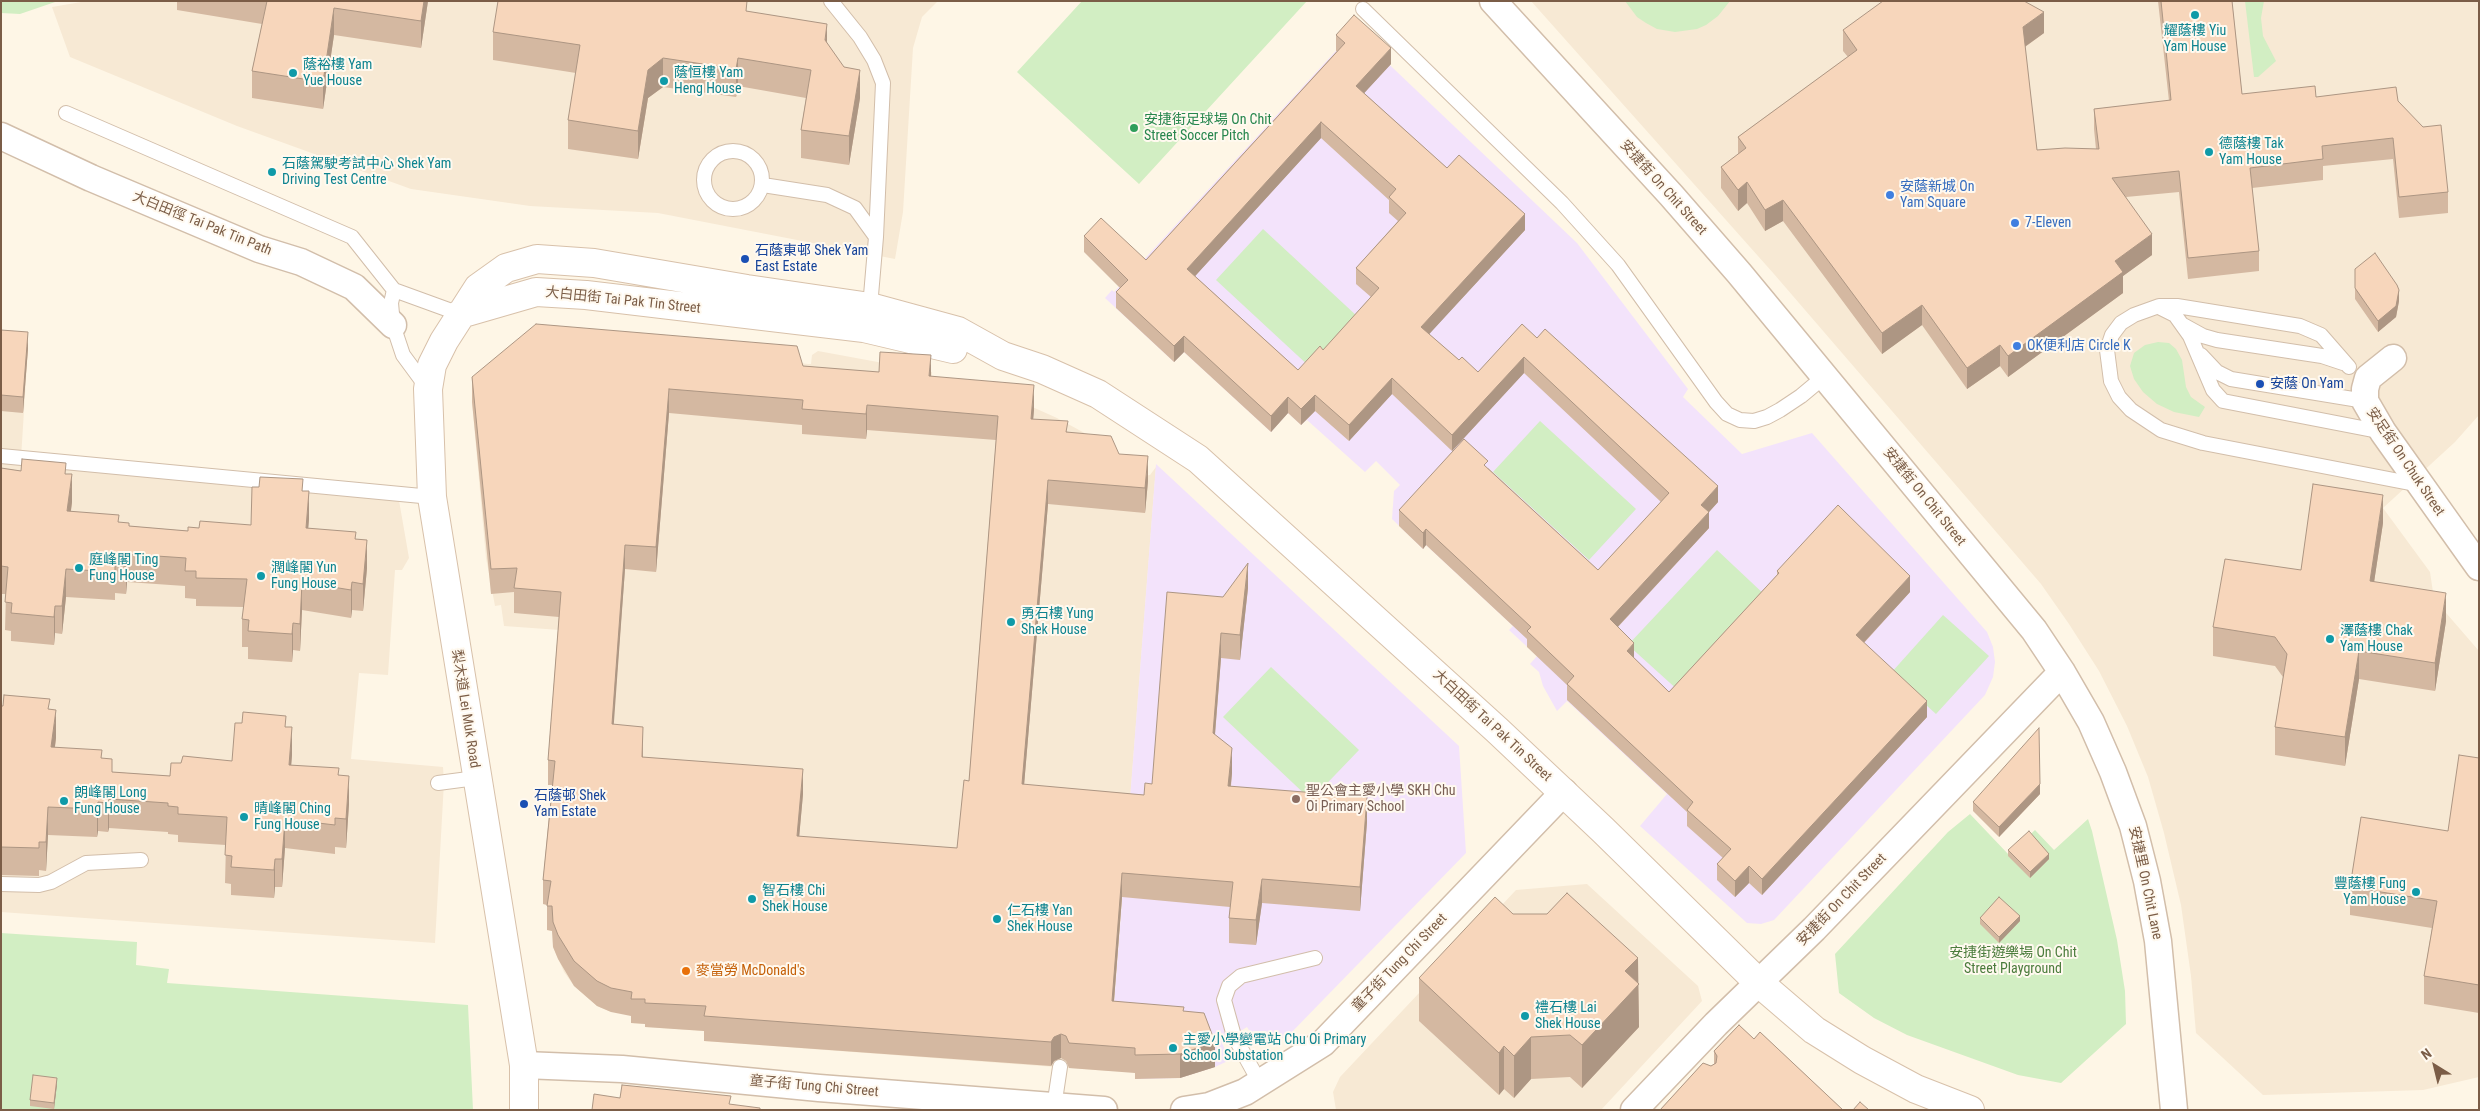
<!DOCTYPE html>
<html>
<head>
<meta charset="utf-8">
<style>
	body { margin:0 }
	#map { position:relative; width:2480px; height:1111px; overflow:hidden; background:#fef6e6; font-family:"Roboto Condensed",sans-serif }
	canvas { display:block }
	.frame { position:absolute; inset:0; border:2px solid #7b5d47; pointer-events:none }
	.north { position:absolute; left:2410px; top:1041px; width:50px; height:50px; -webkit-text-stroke:4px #fff9ef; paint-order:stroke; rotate:324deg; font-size:14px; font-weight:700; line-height:20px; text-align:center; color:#7b5d47 }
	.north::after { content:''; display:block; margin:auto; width:18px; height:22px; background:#7b5d47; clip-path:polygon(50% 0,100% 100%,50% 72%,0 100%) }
</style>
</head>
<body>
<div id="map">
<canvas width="2480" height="1111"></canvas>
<div class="frame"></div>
<div class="north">N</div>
</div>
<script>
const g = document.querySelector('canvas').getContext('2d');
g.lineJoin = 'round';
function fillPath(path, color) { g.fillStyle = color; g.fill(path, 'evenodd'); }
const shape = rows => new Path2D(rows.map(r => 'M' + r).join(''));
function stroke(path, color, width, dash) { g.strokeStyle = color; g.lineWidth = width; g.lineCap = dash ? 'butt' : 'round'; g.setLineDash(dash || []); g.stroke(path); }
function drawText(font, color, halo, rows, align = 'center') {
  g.font = font + ' "Roboto Condensed","Noto Sans TC",sans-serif'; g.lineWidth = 4; g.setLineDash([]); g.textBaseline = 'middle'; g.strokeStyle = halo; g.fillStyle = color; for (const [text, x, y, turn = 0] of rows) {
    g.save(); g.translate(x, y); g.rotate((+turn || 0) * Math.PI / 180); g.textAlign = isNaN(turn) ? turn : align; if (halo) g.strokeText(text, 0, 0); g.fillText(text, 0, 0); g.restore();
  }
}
fillPath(shape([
	[87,1,938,1,922,17,913,48,903,212,895,259,658,213,530,206,411,189,237,126,70,57,52,7],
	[1531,1,2479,1,2479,415,2455,442,2383,508,2430,572,2434,599,2479,651,2479,1077,2423,1090,2263,1095,2196,1033,2191,976,2181,905,2164,833,2148,777,2127,726,2099,671,2069,624,2041,584,1774,274],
	[1,347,28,348,21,458,397,489,409,558,402,570,395,570,388,675,359,673,351,759,443,767,444,782,435,943,1,912],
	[536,349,771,359,808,364,811,364,812,355,818,351,932,372,932,376,961,381,1019,401,1057,418,1090,436,1144,476,1150,475,1156,467,1109,1071,704,1041,705,1031,645,1027,645,1024,631,1023,632,1010,611,1012,597,1006,574,986,564,972,553,947,557,932,547,930,551,906,543,904,555,786,560,630,504,626,501,605,495,606,486,558,472,402],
	[1587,884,1698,986,1702,1001,1601,1110,1336,1110,1333,1092,1340,1077,1516,890]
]), '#f7e9d4');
fillPath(shape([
	[1354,31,1577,243,1688,389,1683,397,1742,454,1812,433,1987,632,1993,647,1995,662,1993,677,1985,695,1774,920,1761,924,1747,923,1640,826,1667,794,1567,701,1557,711,1543,686,1539,672,1530,664,1537,656,1509,630,1513,626,1426,545,1423,549,1392,519,1394,491,1400,485,1376,461,1365,472,1307,420,1301,425,1288,413,1271,432,1184,352,1174,362,1105,298,1112,290,1114,292],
	[1156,464,1459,746,1466,853,1288,1036,1258,1045,1247,1027,1222,1043,1230,1060,1215,1067,1180,1078,1135,1079,1136,1059,1110,1056]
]), '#f3e3fb');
fillPath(shape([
	[1,1,58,1,20,14,1,13],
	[1082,1,1307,1,1139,184,1017,72],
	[1625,1,1730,1,1718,16,1706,25,1697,29,1675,32,1657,29,1646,23,1637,17],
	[2245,1,2264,1,2261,18,2263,36,2276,61,2258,77,2254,77],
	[1263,229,1358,317,1311,368,1216,280],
	[2158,342,2169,343,2176,349,2182,360,2186,387,2191,397,2205,407,2199,417,2174,412,2157,404,2143,392,2134,379,2130,366,2134,353,2145,345],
	[1540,421,1636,509,1589,560,1493,472],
	[1717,550,1767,597,1680,692,1628,645],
	[1943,615,1989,656,1936,714,1891,673],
	[1271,667,1359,750,1311,800,1223,717],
	[1970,814,2009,855,2035,830,2054,850,2088,819,2092,831,2117,940,2125,991,2126,1024,2061,1083,2018,1075,1907,1035,1874,1018,1839,993,1835,954,1948,832],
	[1,933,137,942,136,965,169,969,167,983,468,1005,473,1110,1,1110]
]), '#d2eec3');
const lane = shape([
	[831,1,860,37,874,60,883,83,876,237],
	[1363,9,1562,203,1618,265,1716,402,1727,414,1740,420,1754,421,1767,417,1780,410,1801,396,1825,376],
	[66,113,352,237,394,290],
	'704 180a29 29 0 1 1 58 0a29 29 0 1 1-58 0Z',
	[763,185,827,195,855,208,876,237,870,307],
	[394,290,391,303,393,325,403,355,428,389],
	[394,290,460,314],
	[2159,307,2175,315,2190,336,2213,390,2223,401,2383,432],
	[2183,325,2203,336,2217,340,2322,356,2343,363],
	[2201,355,2217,372,2231,379,2365,401],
	[2349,367,2321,335,2300,326,2177,306,2159,306,2134,315,2121,323,2112,335,2107,350,2111,381,2119,397,2131,410,2161,430,2203,443,2420,485],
	[1,456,432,497],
	[438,783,476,778],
	[1,884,39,885,51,882,86,863,141,860],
	[1260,1083,1234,1036,1224,1000,1229,986,1241,976,1315,958],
	[1054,1107,1060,1067]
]);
const street = shape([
	[1493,1,1671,195,1739,273,2034,630,2062,672,2091,722,2113,772,2133,826,2147,881,2158,941,2174,1110],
	[1,136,91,178,259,249,301,262,354,287,393,325],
	[2393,358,2368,378,2365,389,2365,401,2383,432,2479,567],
	[524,1065,622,1069,819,1088,1104,1110],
	[1184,1110,1209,1106,1245,1092,1323,1043,1564,792],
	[1634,1110,1716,1024,1814,929,2062,672]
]);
const secondary = shape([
	[460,314,536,292,586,295,864,328,953,349],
	[524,1110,524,1065,432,497,428,389,432,365,444,341,478,288,506,268,537,259,594,263,747,289,870,307,958,331,1003,356,1042,369,1098,394,1198,459,1497,730,1603,830,1758,982,1814,1030,1862,1060,1916,1089,1970,1110]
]);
stroke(lane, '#d2beaa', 16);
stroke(street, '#d2beaa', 29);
stroke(secondary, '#d8c1aa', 30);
stroke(lane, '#fff', 14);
stroke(street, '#fff', 26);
stroke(secondary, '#fff', 28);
fillPath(shape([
	[177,1,428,1,421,48,334,35,323,109,252,98,252,71,262,24,177,10],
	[2158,1,2232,1,2242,94,2316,97,2398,101,2448,192,2448,213,2399,218,2393,159,2323,166,2323,180,2252,188,2259,251,2259,271,2188,279,2179,192,2126,197,2152,255,2123,276,2123,293,2008,377,2000,366,1967,389,1922,325,1882,354,1783,221,1765,231,1747,203,1738,211,1721,188,1721,167,1738,155,1738,137,1848,57,1843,51,1843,30,2044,33,2025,47,2037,150,2096,149,2094,129,2094,109,2169,101],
	[747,11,827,44,860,98,849,165,801,158,801,130,806,98,738,86,736,97,663,87,648,98,638,159,568,149,568,120,576,73,493,60,493,32],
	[1336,35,1391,64,1364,93,1447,168,1525,230,1429,334,1459,360,1478,372,1537,338,1718,502,1709,512,1709,528,1618,627,1634,658,1669,692,1777,575,1777,571,1910,592,1864,643,1927,717,1762,895,1749,883,1735,897,1717,880,1717,864,1723,858,1687,826,1687,812,1567,700,1567,685,1527,647,1527,639,1426,545,1423,549,1399,526,1399,510,1488,468,1598,570,1661,502,1524,373,1452,451,1392,394,1349,441,1315,411,1301,425,1288,413,1271,432,1184,352,1174,362,1116,308,1116,292,1120,288,1084,252,1084,236,1146,260,1337,51,1336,51],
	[1321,138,1389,200,1389,213,1398,221,1356,268,1356,284,1371,297,1323,350,1298,370,1195,276],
	[2355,288,2399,301,2396,317,2378,332,2355,299],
	[1,330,28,348,23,413,1,411],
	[803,366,931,377,1034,410,1033,419,1068,432,1119,454,1148,481,1145,513,1048,504,1024,785,1144,795,1152,784,1223,597,1248,588,1240,660,1221,658,1215,735,1232,773,1231,786,1367,822,1360,911,1262,903,1256,945,1229,943,1229,918,1230,907,1122,897,1114,1001,1184,1011,1215,1067,1180,1078,1135,1079,1135,1073,1069,1068,1066,1061,1061,1058,1054,1061,1051,1066,704,1041,704,1031,645,1027,645,1024,631,1023,631,1016,611,1012,597,1006,574,986,558,959,553,947,552,931,547,930,547,905,543,904,543,880,552,785,548,785,548,760,559,617,514,613,514,592,491,594,472,402,472,377],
	[669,413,802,425,802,434,866,439,867,430,996,440,969,781,957,848,799,837,803,794,643,757,613,725,625,569,656,572],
	[1,468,21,471,66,474,72,502,71,511,119,522,129,526,188,531,199,528,251,525,303,491,309,519,308,528,356,539,367,568,363,611,352,610,351,618,302,610,300,651,293,650,292,662,248,659,248,647,242,647,242,619,244,607,196,606,196,599,185,598,185,586,127,582,126,594,115,593,115,600,66,597,62,634,55,633,54,645,11,641,11,631,5,630,6,594,1,594],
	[2383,523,2374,582,2446,621,2435,691,2359,679,2345,766,2275,755,2275,727,2283,677,2275,666,2213,656,2213,627,2301,570],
	[1,706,50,709,56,738,55,747,102,758,112,772,170,776,181,763,232,761,286,727,292,755,291,765,339,775,349,804,346,848,335,847,335,854,285,848,282,887,275,887,274,898,231,895,231,884,225,883,226,845,178,842,178,835,168,834,168,832,109,828,108,832,98,831,97,837,48,835,46,871,39,870,39,876,1,875],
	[2479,758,2479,1013,2424,1004,2424,976,2432,928,2350,915,2350,887,2448,831],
	[2040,794,1999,837,1973,811,1973,802],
	[2008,850,2049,859,2030,878,2008,856],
	[1513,914,1638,983,1639,1027,1582,1088,1570,1077,1531,1079,1514,1098,1504,1089,1499,1095,1419,1021,1419,978],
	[1980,918,2020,921,1999,943,1980,924],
	[1739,1025,1754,1039,1760,1032,1843,1110,1660,1110,1703,1063,1711,1066,1714,1064,1714,1051],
	[57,1084,54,1109,30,1106,30,1100]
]), '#d4b8a1');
fillPath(shape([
	[424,1,428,1,421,48,421,21],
	[334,8,334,35,323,109,323,82],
	[2044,12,2044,33,2023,48,2023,27],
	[827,24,827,52,825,40],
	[1391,48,1391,64,1356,102,1356,86],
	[663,58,663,87,648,98,638,159,638,131,648,70],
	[738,58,738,86,736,97,736,69],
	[860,70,860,98,849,165,849,136],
	[1321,122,1321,138,1187,285,1187,269],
	[1747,182,1747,203,1738,211,1738,190],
	[1783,200,1783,221,1765,231,1765,210],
	[1525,214,1525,230,1421,343,1421,327],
	[2152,234,2152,255,2123,276,2123,293,2008,377,2008,356,2115,261],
	[2399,290,2399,301,2396,317,2378,332,2378,321],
	[1922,305,1922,325,1882,354,1882,333],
	[28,332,28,348,23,413,23,397],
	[1184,336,1184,352,1174,362,1174,346],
	[2000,345,2000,366,1967,389,1967,368],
	[931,355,931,380,929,376],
	[1524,357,1524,373,1452,451,1452,435],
	[1392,378,1392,394,1349,441,1349,425],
	[1034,385,1034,410,1031,443,1031,419],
	[669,389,669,413,656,572,656,547],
	[1315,395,1315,411,1301,425,1301,409],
	[1288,397,1288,413,1271,432,1271,416],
	[867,405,867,430,866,439,866,414],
	[1148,456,1148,481,1145,513,1145,488],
	[72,474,72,502,67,538,67,511],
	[1048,480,1048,504,1022,809,1022,784],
	[1718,486,1718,502,1701,521,1701,505],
	[309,491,309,519,306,556,306,528],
	[2383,495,2383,523,2370,609,2370,581],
	[1709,512,1709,528,1610,635,1610,619],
	[1426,529,1426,545,1423,549,1423,533],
	[367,540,367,568,363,611,363,584],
	[625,545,625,569,612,749,612,724],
	[127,554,127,582,126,594,126,567],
	[1248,563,1248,588,1240,660,1240,635],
	[66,569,66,597,62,634,62,606],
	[1910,576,1910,592,1856,651,1856,635],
	[302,582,302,610,300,651,300,624],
	[352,582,352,610,351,618,351,590],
	[2446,593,2446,621,2435,691,2435,663],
	[55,606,55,633,54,645,54,617],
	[293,623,293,650,292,662,292,634],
	[1221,633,1221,658,1213,758,1213,733],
	[1634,643,1634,659,1627,651],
	[2359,651,2359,679,2345,766,2345,737],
	[1927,701,1927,717,1762,895,1762,879],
	[56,710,56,738,51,775,51,747],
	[292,727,292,755,289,793,289,765],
	[643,727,643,752,642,782,642,757],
	[1232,748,1232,773,1228,811,1228,786],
	[803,769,803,794,797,861,797,836],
	[349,776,349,804,346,848,346,819],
	[2040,784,2040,794,1999,837,1999,827],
	[1367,797,1367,822,1360,911,1360,887],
	[109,799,109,828,108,832,108,803],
	[98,802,98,831,97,837,97,809],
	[48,807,48,835,46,871,46,842],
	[285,819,285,848,282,887,282,859],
	[2049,854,2049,859,2030,878,2030,872],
	[275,859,275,887,274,898,274,870],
	[1749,866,1749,883,1735,897,1735,881],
	[1122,873,1122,897,1112,1026,1112,1001],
	[1262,879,1262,903,1256,945,1256,920],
	[2020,916,2020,921,1999,943,1999,937],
	[1638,958,1639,1027,1582,1088,1582,1045,1625,971],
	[1061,1034,1061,1058,1054,1061,1051,1066,1051,1042,1054,1037],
	[1531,1037,1531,1079,1514,1098,1514,1056],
	[1215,1042,1215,1067,1180,1078,1180,1054],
	[1504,1046,1504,1089,1499,1095,1499,1053],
	[57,1078,57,1084,54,1109,54,1103]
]), '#ad9683');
const building = shape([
	[267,1,424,1,421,21,334,8,323,82,252,71,267,1],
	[498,1,747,1,746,11,827,24,825,40,844,67,860,70,849,136,801,130,811,70,738,58,736,69,663,58,648,70,638,131,568,120,580,45,493,32,498,1],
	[1883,1,2024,1,2044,12,2023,27,2037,150,2065,148,2099,149,2094,109,2171,100,2161,1,2232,1,2242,94,2315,86,2316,97,2396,87,2398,101,2423,127,2441,125,2448,192,2399,197,2393,138,2322,146,2323,159,2250,168,2259,251,2188,258,2179,171,2112,178,2152,234,2115,261,2123,272,2008,356,2000,345,1967,368,1922,305,1882,333,1783,200,1765,210,1747,182,1738,190,1721,167,1746,148,1738,137,1857,50,1843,30,1883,1],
	[1354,15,1391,48,1356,86,1447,168,1459,155,1525,214,1421,327,1459,360,1462,357,1478,372,1522,324,1537,338,1545,329,1718,486,1701,505,1709,512,1610,619,1634,643,1627,651,1669,692,1779,573,1777,571,1838,505,1910,576,1856,635,1927,701,1762,879,1749,866,1735,881,1717,864,1731,849,1687,810,1693,802,1567,684,1574,676,1527,631,1531,627,1426,529,1423,533,1399,510,1464,439,1488,461,1484,465,1598,570,1669,493,1524,357,1452,435,1392,378,1349,425,1315,395,1301,409,1288,397,1271,416,1184,336,1174,346,1116,292,1128,280,1084,236,1101,218,1146,260,1345,43,1336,35,1354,15],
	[1321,122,1396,189,1389,197,1406,213,1356,268,1379,288,1323,350,1320,346,1298,370,1187,269,1321,122],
	[2375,253,2397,285,2399,290,2396,306,2378,321,2355,288,2355,269,2375,253],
	[536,324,797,346,803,366,879,372,880,352,931,355,929,376,1034,385,1031,419,1068,421,1066,432,1111,436,1119,454,1148,456,1145,488,1048,480,1022,784,1144,795,1145,783,1152,784,1167,592,1223,597,1248,563,1240,635,1221,633,1213,733,1232,748,1228,786,1367,797,1360,887,1262,879,1256,920,1229,918,1233,882,1122,873,1112,1001,1184,1007,1183,1011,1204,1013,1215,1042,1180,1054,1135,1055,1135,1048,1069,1043,1066,1036,1061,1034,1054,1037,1051,1042,704,1016,706,1006,645,1003,645,999,631,999,632,992,611,988,597,981,574,961,558,935,553,922,552,906,547,906,551,881,543,880,555,761,548,760,561,592,514,588,517,568,491,569,472,377,536,324],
	[669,389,803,400,802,409,866,414,867,405,998,416,969,781,964,780,957,848,797,836,803,769,642,757,643,727,612,724,625,545,656,547,669,389],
	[1,330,28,332,23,397,1,395,1,330],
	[22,459,66,463,65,474,72,474,67,511,119,515,118,522,129,523,129,526,188,531,188,527,199,528,200,521,251,525,252,487,259,487,260,477,303,479,302,491,309,491,306,528,356,532,355,539,367,540,363,584,352,582,351,590,302,582,300,624,293,623,292,634,248,631,249,620,242,619,247,579,196,578,196,571,185,571,186,558,127,554,126,567,115,565,115,572,66,569,62,606,55,606,54,617,11,613,12,603,5,602,8,567,1,566,1,468,21,471,22,459],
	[2313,484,2383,495,2370,581,2446,593,2435,663,2359,651,2345,737,2275,727,2287,654,2275,637,2213,627,2225,559,2301,570,2313,484],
	[4,695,50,699,48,709,56,710,51,747,102,750,101,758,112,759,112,772,170,776,171,763,181,763,183,756,232,761,235,723,242,723,243,712,286,716,285,727,292,727,289,765,339,768,338,775,349,776,346,819,335,818,335,825,285,819,282,859,275,859,274,870,231,867,232,856,225,855,227,817,178,814,178,807,168,806,168,803,109,799,108,803,98,802,97,809,48,807,46,842,39,842,39,848,1,847,1,706,3,706,4,695],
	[2039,728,2040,784,1999,827,1973,802,2039,728],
	[2459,755,2479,758,2479,985,2424,976,2437,901,2350,887,2361,817,2448,831,2459,755],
	[2029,831,2049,854,2030,872,2008,850,2029,831],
	[1567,893,1638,958,1625,971,1639,984,1582,1045,1570,1035,1531,1037,1514,1056,1504,1046,1499,1053,1419,978,1495,897,1513,914,1547,914,1567,893],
	[1999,897,2020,916,1999,937,1980,918,1999,897],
	[1739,1025,1754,1039,1760,1032,1843,1110,1660,1110,1703,1063,1711,1066,1716,1063,1717,1056,1714,1051,1739,1025],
	[33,1075,57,1078,54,1103,30,1100,33,1075],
	[622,1085,731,1096,729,1104,760,1108,760,1110,592,1110,594,1094,620,1098,622,1085],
	[1860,1102,1869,1110,1853,1110,1860,1102]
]);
fillPath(building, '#f7d6bb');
stroke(building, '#ad9683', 1);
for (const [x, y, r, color] of [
	[2195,15,5,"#0f9aa8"],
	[293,73,5,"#0f9aa8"],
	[664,81,5,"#0f9aa8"],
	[1134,128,5,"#2e9e5b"],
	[2209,152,5,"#0f9aa8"],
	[272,172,5,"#0f9aa8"],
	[1890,195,5,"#3f7fe0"],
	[2015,223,5,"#3f7fe0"],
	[745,259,5,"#1a4fb4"],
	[2017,346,5,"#3f7fe0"],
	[2260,384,5,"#1a4fb4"],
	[79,568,5,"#0f9aa8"],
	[261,576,5,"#0f9aa8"],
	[1011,622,5,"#0f9aa8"],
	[2330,639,5,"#0f9aa8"],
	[1296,799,5,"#8d6e63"],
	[64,801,5,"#0f9aa8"],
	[524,804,5,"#1a4fb4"],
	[244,817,5,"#0f9aa8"],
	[2416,892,5,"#0f9aa8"],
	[752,899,5,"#0f9aa8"],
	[997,919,5,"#0f9aa8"],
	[686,971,5,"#e8710a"],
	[1525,1016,5,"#0f9aa8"],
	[1173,1048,5,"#0f9aa8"]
]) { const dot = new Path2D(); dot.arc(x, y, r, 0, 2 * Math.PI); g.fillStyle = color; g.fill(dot); stroke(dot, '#fff9ef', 2); }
drawText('14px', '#0d838f', '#fff9ef', [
	["耀蔭樓 Yiu",2195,31,"center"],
	["Yam House",2195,47,"center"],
	["蔭裕樓 Yam",303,65],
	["Yue House",303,81],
	["蔭恒樓 Yam",674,73],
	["Heng House",674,89],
	["德蔭樓 Tak",2219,144],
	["Yam House",2219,160],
	["石蔭駕駛考試中心 Shek Yam",282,164],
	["Driving Test Centre",282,180],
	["庭峰閣 Ting",89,560],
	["Fung House",89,576],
	["潤峰閣 Yun",271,568],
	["Fung House",271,584],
	["勇石樓 Yung",1021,614],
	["Shek House",1021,630],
	["澤蔭樓 Chak",2340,631],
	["Yam House",2340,647],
	["朗峰閣 Long",74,793],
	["Fung House",74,809],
	["晴峰閣 Ching",254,809],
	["Fung House",254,825],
	["豐蔭樓 Fung",2406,884,"right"],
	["Yam House",2406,900,"right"],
	["智石樓 Chi",762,891],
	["Shek House",762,907],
	["仁石樓 Yan",1007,911],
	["Shek House",1007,927],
	["禮石樓 Lai",1535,1008],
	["Shek House",1535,1024],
	["主愛小學變電站 Chu Oi Primary",1183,1040],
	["School Substation",1183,1056]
], 'left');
drawText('14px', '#27864d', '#fff9ef', [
	["安捷街足球場 On Chit",1144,120],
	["Street Soccer Pitch",1144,136]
], 'left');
drawText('14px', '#366cbe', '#fff9ef', [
	["安蔭新城 On",1900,187],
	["Yam Square",1900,203],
	["7-Eleven",2025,223],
	["OK便利店 Circle K",2027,346]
], 'left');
drawText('14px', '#7b5d47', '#fff9ef', [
	["安捷街 On Chit Street",1663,188,48],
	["大白田徑 Tai Pak Tin Path",202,224,22],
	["大白田街 Tai Pak Tin Street",623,301,6],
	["安足街 On Chuk Street",2405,462,56],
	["安捷街 On Chit Street",1924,497,51],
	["梨木道 Lei Muk Road",465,709,81],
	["大白田街 Tai Pak Tin Street",1492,726,43],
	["安捷里 On Chit Lane",2145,883,78],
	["安捷街 On Chit Street",1842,900,-46],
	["童子街 Tung Chi Street",1400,963,-46],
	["童子街 Tung Chi Street",814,1087,5]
]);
drawText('14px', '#164399', '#fff9ef', [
	["石蔭東邨 Shek Yam",755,251],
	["East Estate",755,267],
	["安蔭 On Yam",2270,384],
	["石蔭邨 Shek",534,796],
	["Yam Estate",534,812]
], 'left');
drawText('14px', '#785e54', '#fff9ef', [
	["聖公會主愛小學 SKH Chu",1306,791],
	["Oi Primary School",1306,807]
], 'left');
drawText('14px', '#4b7c3c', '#fff9ef', [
	["安捷街遊樂場 On Chit",2013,953],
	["Street Playground",2013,969]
]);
drawText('14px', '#c56008', '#fff9ef', [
	["麥當勞 McDonald's",696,971]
], 'left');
</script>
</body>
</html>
